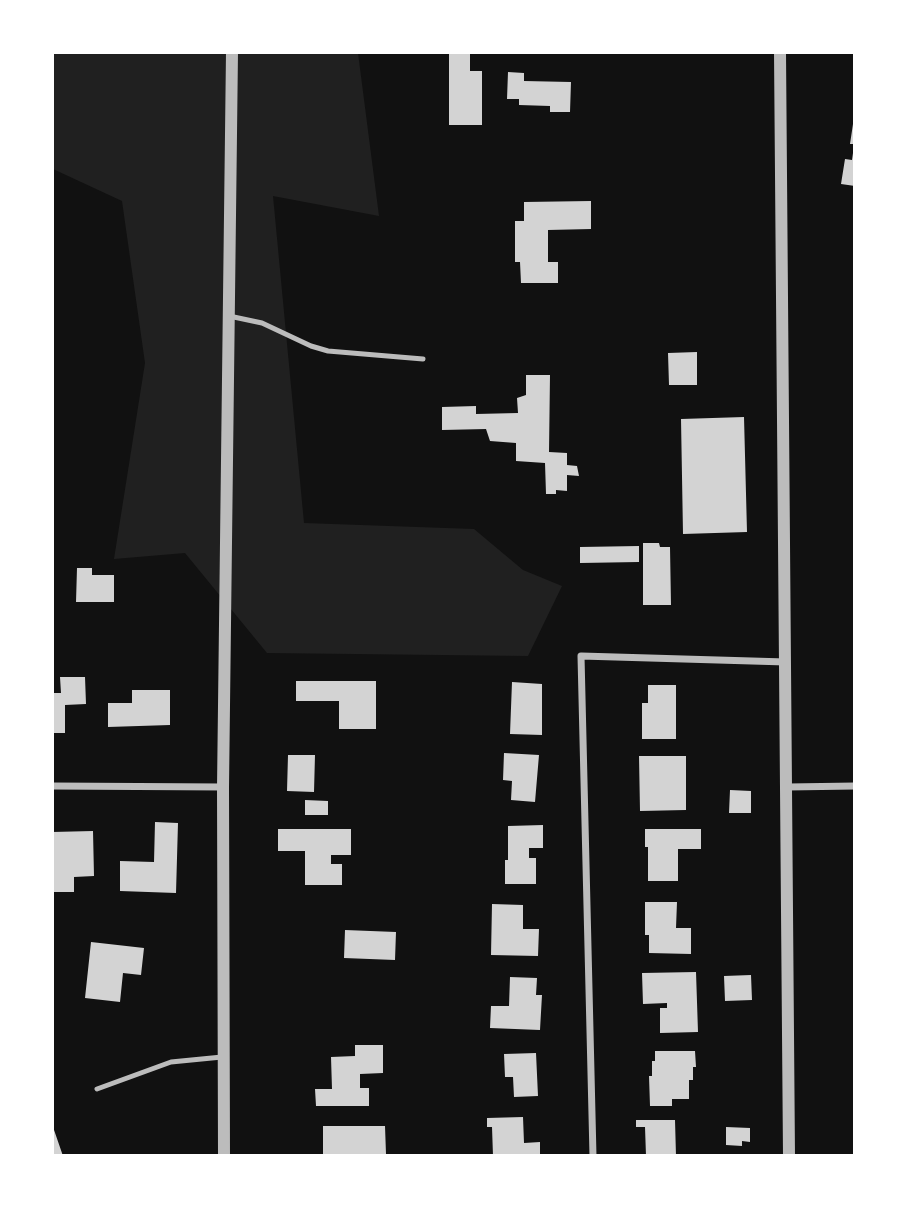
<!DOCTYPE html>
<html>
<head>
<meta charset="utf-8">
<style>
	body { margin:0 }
	#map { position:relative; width:907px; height:1208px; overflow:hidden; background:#111; font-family:Ubuntu,sans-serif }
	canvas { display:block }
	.frame { position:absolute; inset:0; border:54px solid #fff; pointer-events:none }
</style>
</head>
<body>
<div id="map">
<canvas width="907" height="1208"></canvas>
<div class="frame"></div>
</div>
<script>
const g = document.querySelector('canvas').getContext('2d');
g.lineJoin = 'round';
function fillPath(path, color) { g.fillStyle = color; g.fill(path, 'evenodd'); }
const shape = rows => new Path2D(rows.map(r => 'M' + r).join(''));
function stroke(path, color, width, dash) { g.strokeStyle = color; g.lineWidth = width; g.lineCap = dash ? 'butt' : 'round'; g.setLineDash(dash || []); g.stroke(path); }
fillPath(shape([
	[53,53,358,53,379,216,273,196,304,523,474,529,523,570,562,586,528,656,267,653,185,553,114,559,145,363,122,201,53,169]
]), '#202020');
fillPath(shape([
	[449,54,470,54,470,71,482,71,482,125,449,125],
	[508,72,524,73,524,81,571,82,570,112,550,112,550,106,519,105,519,99,507,99],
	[853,124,855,124,855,144,850,144],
	[853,153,855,186,841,184,845,159,852,160],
	[591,201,591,229,548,230,548,262,558,262,558,283,521,283,520,262,515,262,515,221,524,221,524,202],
	[697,352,697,385,669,385,668,353],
	[526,375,550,375,549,452,567,453,567,465,577,466,579,476,567,475,567,491,556,490,556,494,546,494,545,463,516,461,516,443,490,441,486,429,442,430,442,407,476,406,476,414,518,413,517,398,526,395],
	[744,417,747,532,683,534,681,419],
	[643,543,659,543,660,547,670,547,671,605,643,605],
	[639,546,639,562,580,563,580,547],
	[77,568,92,568,92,575,114,575,114,602,76,602],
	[60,677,85,677,86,704,65,705,65,733,52,733,52,693,61,693],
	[296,681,376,681,376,729,339,729,339,701,296,701],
	[512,682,542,684,542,735,510,734],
	[648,685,676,685,676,739,642,739,642,703,648,703],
	[132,690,170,690,170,725,108,727,108,703,132,703],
	[504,753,539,755,535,802,511,800,512,781,503,780],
	[288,755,315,755,314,792,287,791],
	[639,756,686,756,686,810,640,811],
	[730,790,751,791,751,813,729,813],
	[305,800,328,801,328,815,305,815],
	[155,822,178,823,176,893,120,891,120,861,154,862],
	[543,825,543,848,529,848,529,858,536,858,536,884,505,884,505,860,508,860,508,826],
	[278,829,351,829,351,855,331,855,331,864,342,864,342,885,305,885,305,851,278,851],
	[645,829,701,829,701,849,678,849,678,881,648,881,648,847,645,847],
	[93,831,94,876,74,877,74,892,52,892,52,832],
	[645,902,677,902,676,928,691,928,691,954,649,953,649,935,645,935],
	[492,904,523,905,523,929,539,929,538,956,491,955],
	[345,930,396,932,395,960,344,958],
	[91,942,144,948,141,975,123,973,120,1002,85,998],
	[696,972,698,1032,660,1033,660,1008,667,1008,667,1003,643,1004,642,973],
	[751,975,752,1000,725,1001,724,976],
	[510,977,537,978,536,995,542,995,540,1030,490,1028,491,1006,509,1006],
	[355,1045,383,1045,383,1073,360,1074,360,1088,369,1088,369,1106,316,1106,315,1089,332,1089,331,1057,355,1056],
	[655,1051,695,1051,696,1067,693,1067,693,1080,689,1080,689,1099,672,1099,672,1106,650,1106,649,1076,652,1076,652,1061,655,1061],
	[536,1053,538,1096,514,1097,513,1077,505,1077,504,1054],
	[523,1117,524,1143,540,1142,540,1156,493,1156,492,1127,487,1127,487,1118],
	[636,1120,675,1120,676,1156,646,1156,645,1127,636,1127],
	[323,1126,385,1126,386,1154,323,1156],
	[52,1127,53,1127,63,1156,52,1156],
	[726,1127,750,1128,750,1142,742,1141,742,1146,726,1145]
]), '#d3d3d3');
stroke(shape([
	[229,316,262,323,311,346,328,351,423,359],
	[97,1089,171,1062,222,1057]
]), '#bcbcbc', 5);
stroke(shape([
	[52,786,223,787],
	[788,787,855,786],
	[593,1156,581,656,786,662]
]), '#bcbcbc', 7);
stroke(shape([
	[780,52,789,1156],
	[224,1156,223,787,232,52]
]), '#bcbcbc', 12);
</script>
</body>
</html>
